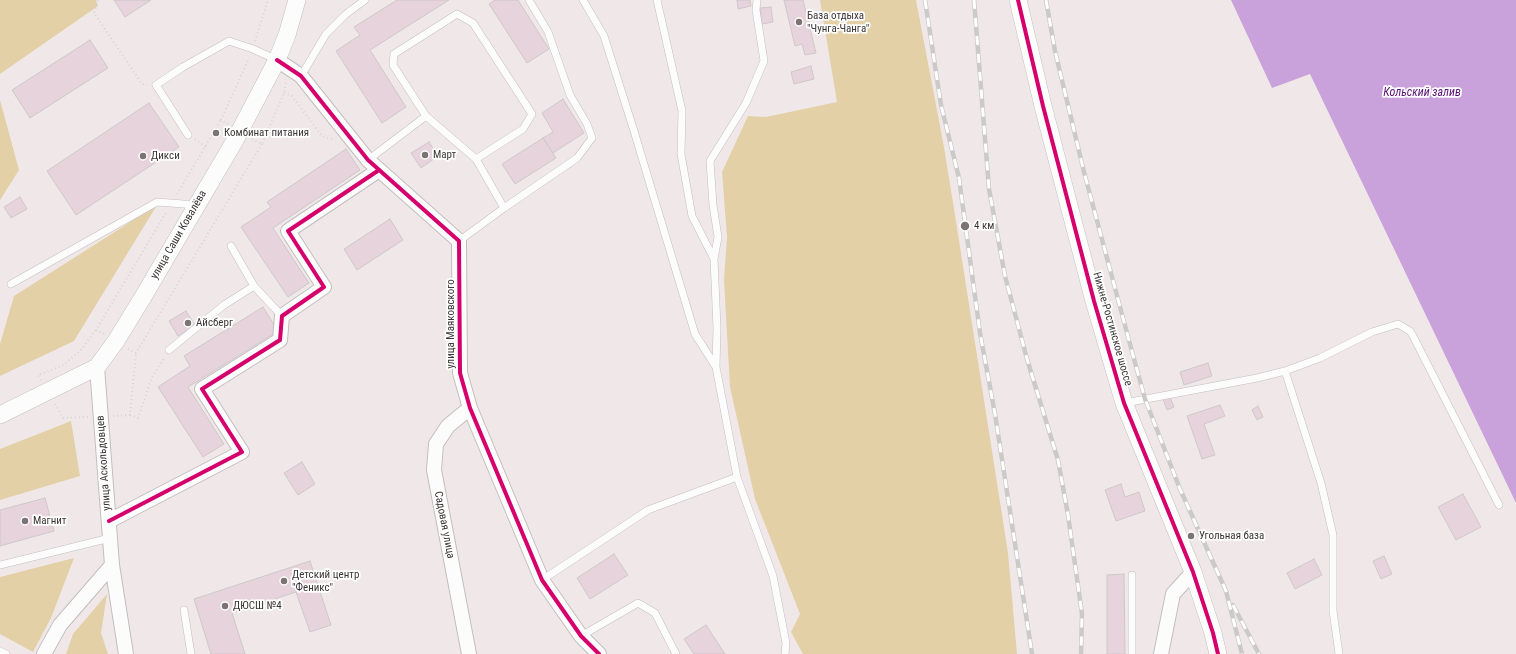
<!DOCTYPE html>
<html>
<head>
<meta charset="utf-8">
<style>
	body { margin:0 }
	canvas { display:block; background:#f0e8e8 }
</style>
</head>
<body>
<canvas width="1516" height="654"></canvas>
<script>
const g = document.querySelector('canvas').getContext('2d');
g.lineJoin = 'round';
function fillPath(path, color) { g.fillStyle = color; g.fill(path, 'evenodd'); }
const shape = rows => new Path2D(rows.map(r => 'M' + r).join(''));
function stroke(path, color, width, dash) { g.strokeStyle = color; g.lineWidth = width; g.lineCap = dash ? 'butt' : 'round'; g.setLineDash(dash || []); g.stroke(path); }
function drawText(font, color, halo, rows, align = 'center') {
  g.font = font + ' "Roboto Condensed",sans-serif'; g.lineWidth = 3.5; g.setLineDash([]); g.textBaseline = 'middle'; g.strokeStyle = halo; g.fillStyle = color; for (const [text, x, y, turn = 0] of rows) {
    g.save(); g.translate(x, y); g.rotate((+turn || 0) * Math.PI / 180); g.textAlign = isNaN(turn) ? turn : align; if (halo) g.strokeText(text, 0, 0); g.fillText(text, 0, 0); g.restore();
  }
}
fillPath(shape([
	[0,0,96,0,98,6,0,74],
	[820,0,916,0,944,147,955,215,1008,553,1017,654,803,654,791,632,800,614,755,499,730,387,724,280,727,237,722,172,748,116,766,117,837,102],
	[0,100,19,170,0,200],
	[157,205,74,341,0,376,0,344,14,296],
	[71,421,80,476,0,500,0,449],
	[74,558,51,618,33,652,0,634,0,577],
	[107,594,101,633,108,654,66,654,73,634]
]), '#e3d0a7');
fillPath(shape([
	[1231,0,1516,0,1516,503,1310,74,1272,88]
]), '#caa2db');
const building = shape([
	[114,0,151,0,125,17,114,0],
	[397,0,449,0,370,50,406,107,382,123,336,51,360,35,354,27,397,0],
	[495,0,518,0,549,49,527,63,489,4,495,0],
	[737,0,750,0,751,6,738,9,737,0],
	[784,0,803,0,816,53,805,55,802,44,795,46,784,0],
	[771,7,773,22,762,24,760,8,771,7],
	[90,40,108,68,30,118,12,90,90,40],
	[811,66,814,79,794,84,791,72,811,66],
	[563,99,584,133,553,153,543,138,553,132,542,113,563,99],
	[149,103,179,147,76,215,47,171,149,103],
	[543,138,556,158,515,184,502,164,543,138],
	[429,142,438,156,421,168,411,153,429,142],
	[346,149,360,170,273,228,309,283,288,297,241,227,271,207,267,202,346,149],
	[20,197,27,209,11,218,4,207,20,197],
	[390,219,403,240,357,270,344,249,390,219],
	[263,307,278,331,188,387,224,444,203,457,158,387,190,366,184,356,263,307],
	[186,311,195,325,178,336,169,321,186,311],
	[1208,363,1212,376,1184,385,1180,372,1208,363],
	[1170,397,1174,407,1167,410,1163,399,1170,397],
	[1220,405,1225,416,1204,424,1215,455,1202,459,1187,416,1220,405],
	[1258,406,1263,417,1257,420,1252,410,1258,406],
	[302,462,315,484,298,495,284,473,302,462],
	[1121,484,1125,497,1139,492,1145,511,1116,521,1105,490,1121,484],
	[1463,494,1481,527,1456,540,1438,507,1463,494],
	[45,498,54,531,0,546,0,510,45,498],
	[614,554,628,575,590,599,577,578,614,554],
	[1384,556,1392,574,1381,579,1373,561,1384,556],
	[1314,559,1322,575,1295,589,1287,573,1314,559],
	[310,561,331,625,310,632,296,592,232,613,245,654,211,654,194,599,310,561],
	[1124,574,1125,654,1107,654,1107,575,1124,574],
	[706,625,725,654,694,654,684,639,706,625]
]);
fillPath(building, '#e6d3db');
stroke(building, '#cec8c9', 1);
const service = shape([
	[583,0,604,36,634,131,695,334,716,367,737,477,773,576,786,643,785,654],
	[657,0,682,111,681,154,692,216,714,259,717,328,716,367],
	[301,76,326,34,346,14,365,0],
	[188,135,156,85,183,67,229,41,253,49,277,60],
	[476,159,523,129,532,114,473,23,457,14,394,54,393,65,426,116,476,159,504,208],
	[368,160,426,116],
	[459,241,504,208,577,158,592,138,587,124,570,95,548,32,529,0],
	[231,246,254,286,282,316],
	[714,259,718,237,713,205,710,161,746,103,764,61,756,10,757,0],
	[11,284,157,202,196,205],
	[169,350,224,305,254,286],
	[1285,371,1321,483,1333,535,1333,611,1339,654],
	[1125,403,1257,378,1285,371,1320,358,1372,332,1398,324,1410,331,1413,336,1499,505],
	[0,565,110,538],
	[542,580,648,510,737,477],
	[184,610,191,654],
	[581,636,638,603,655,613,676,654],
	[0,651,6,654],
	[1132,654,1132,575]
]);
const minor = shape([
	[277,60,301,76,368,160,459,241,460,373,470,408,542,580,581,636,599,654],
	[97,367,112,565,126,654],
	[109,521,242,452,202,389,280,340,282,316,324,287,288,231,379,170],
	[44,654,60,625,112,565],
	[469,654,434,470,436,444,448,426,470,408],
	[1161,654,1173,594,1193,572]
]);
const tertiary = shape([
	[1018,0,1043,106,1094,301,1124,403,1193,572,1213,633,1218,654],
	[0,415,97,367,116,341,143,297,234,142,277,60,287,35,297,0]
]);
stroke(service, '#c3bebe', 8);
stroke(minor, '#c3bebe', 16);
stroke(tertiary, '#c3bebe', 18);
stroke(shape([
	[98,0,94,13,142,84,147,85],
	[255,41,268,0],
	[284,93,292,96,322,136,335,140],
	[228,124,221,120,249,58],
	[195,139,206,147],
	[252,139,262,144,284,93,286,82],
	[177,194,221,120],
	[104,334,96,330,167,211],
	[128,349,136,353,262,144],
	[41,380,38,375,62,366,81,350,96,330],
	[55,404,63,418,89,417],
	[130,415,138,418,152,377,165,357],
	[113,416,130,415,136,353]
]), '#d6d4d4', 2, [1, 3]);
stroke(service, '#fdfcfc', 7);
stroke(minor, '#fdfcfc', 14);
stroke(tertiary, '#fdfcfc', 17);
const rail = shape([
	[925,0,941,105,959,178,980,333,995,414,1032,654],
	[974,0,989,189,1005,276,1027,359,1058,460,1068,515,1082,614,1081,654],
	[1046,0,1055,51,1084,172,1131,348,1145,399,1180,489,1226,591,1242,654],
	[1233,605,1259,654]
]);
stroke(rail, '#cbc9c9', 4.5);
stroke(rail, '#fff', 3, [9]);
stroke(shape([
	[1018,0,1043,106,1094,301,1124,403,1193,572,1213,633,1218,654],
	[277,60,301,76,368,160,459,241,460,373,470,408,542,580,581,636,599,654],
	[109,521,242,452,202,389,280,340,282,316,324,287,288,231,379,170]
]), '#d6006c', 4);
for (const [x, y, r, color] of [
	[799,22,4,"#7b7474"],
	[216,133,4,"#7b7474"],
	[425,155,4,"#7b7474"],
	[143,156,4,"#7b7474"],
	[965,226,5,"#7b7474"],
	[188,323,4,"#7b7474"],
	[25,521,4,"#7b7474"],
	[1191,536,4,"#7b7474"],
	[284,581,4,"#7b7474"],
	[225,606,4,"#7b7474"]
]) { const dot = new Path2D(); dot.arc(x, y, r, 0, 2 * Math.PI); g.fillStyle = color; g.fill(dot); stroke(dot, '#fff', 1.5); }
drawText('11px', '#3c3636', '#fff', [
	["База отдыха",807,16],
	["\"Чунга-Чанга\"",807,29],
	["Комбинат питания",224,133],
	["Март",433,155],
	["Дикси",151,156],
	["4 км",974,226],
	["Айсберг",196,323],
	["Магнит",33,521],
	["Угольная база",1199,536],
	["Детский центр",292,575],
	["\"Феникс\"",292,588],
	["ДЮСШ №4",233,606]
], 'left');
drawText('11px', '#3c3636', '#fff', [
	["улица Саши Ковалёва",179,235,-60],
	["улица Маяковского",451,324,-90],
	["Нижне-Ростинское шоссе",1112,329,74],
	["улица Аскольдовцев",104,463,-94],
	["Садовая улица",444,525,79]
]);
drawText('italic 12px', '#591376', '#fff', [
	["Кольский залив",1422,93]
]);
</script>
</body>
</html>
